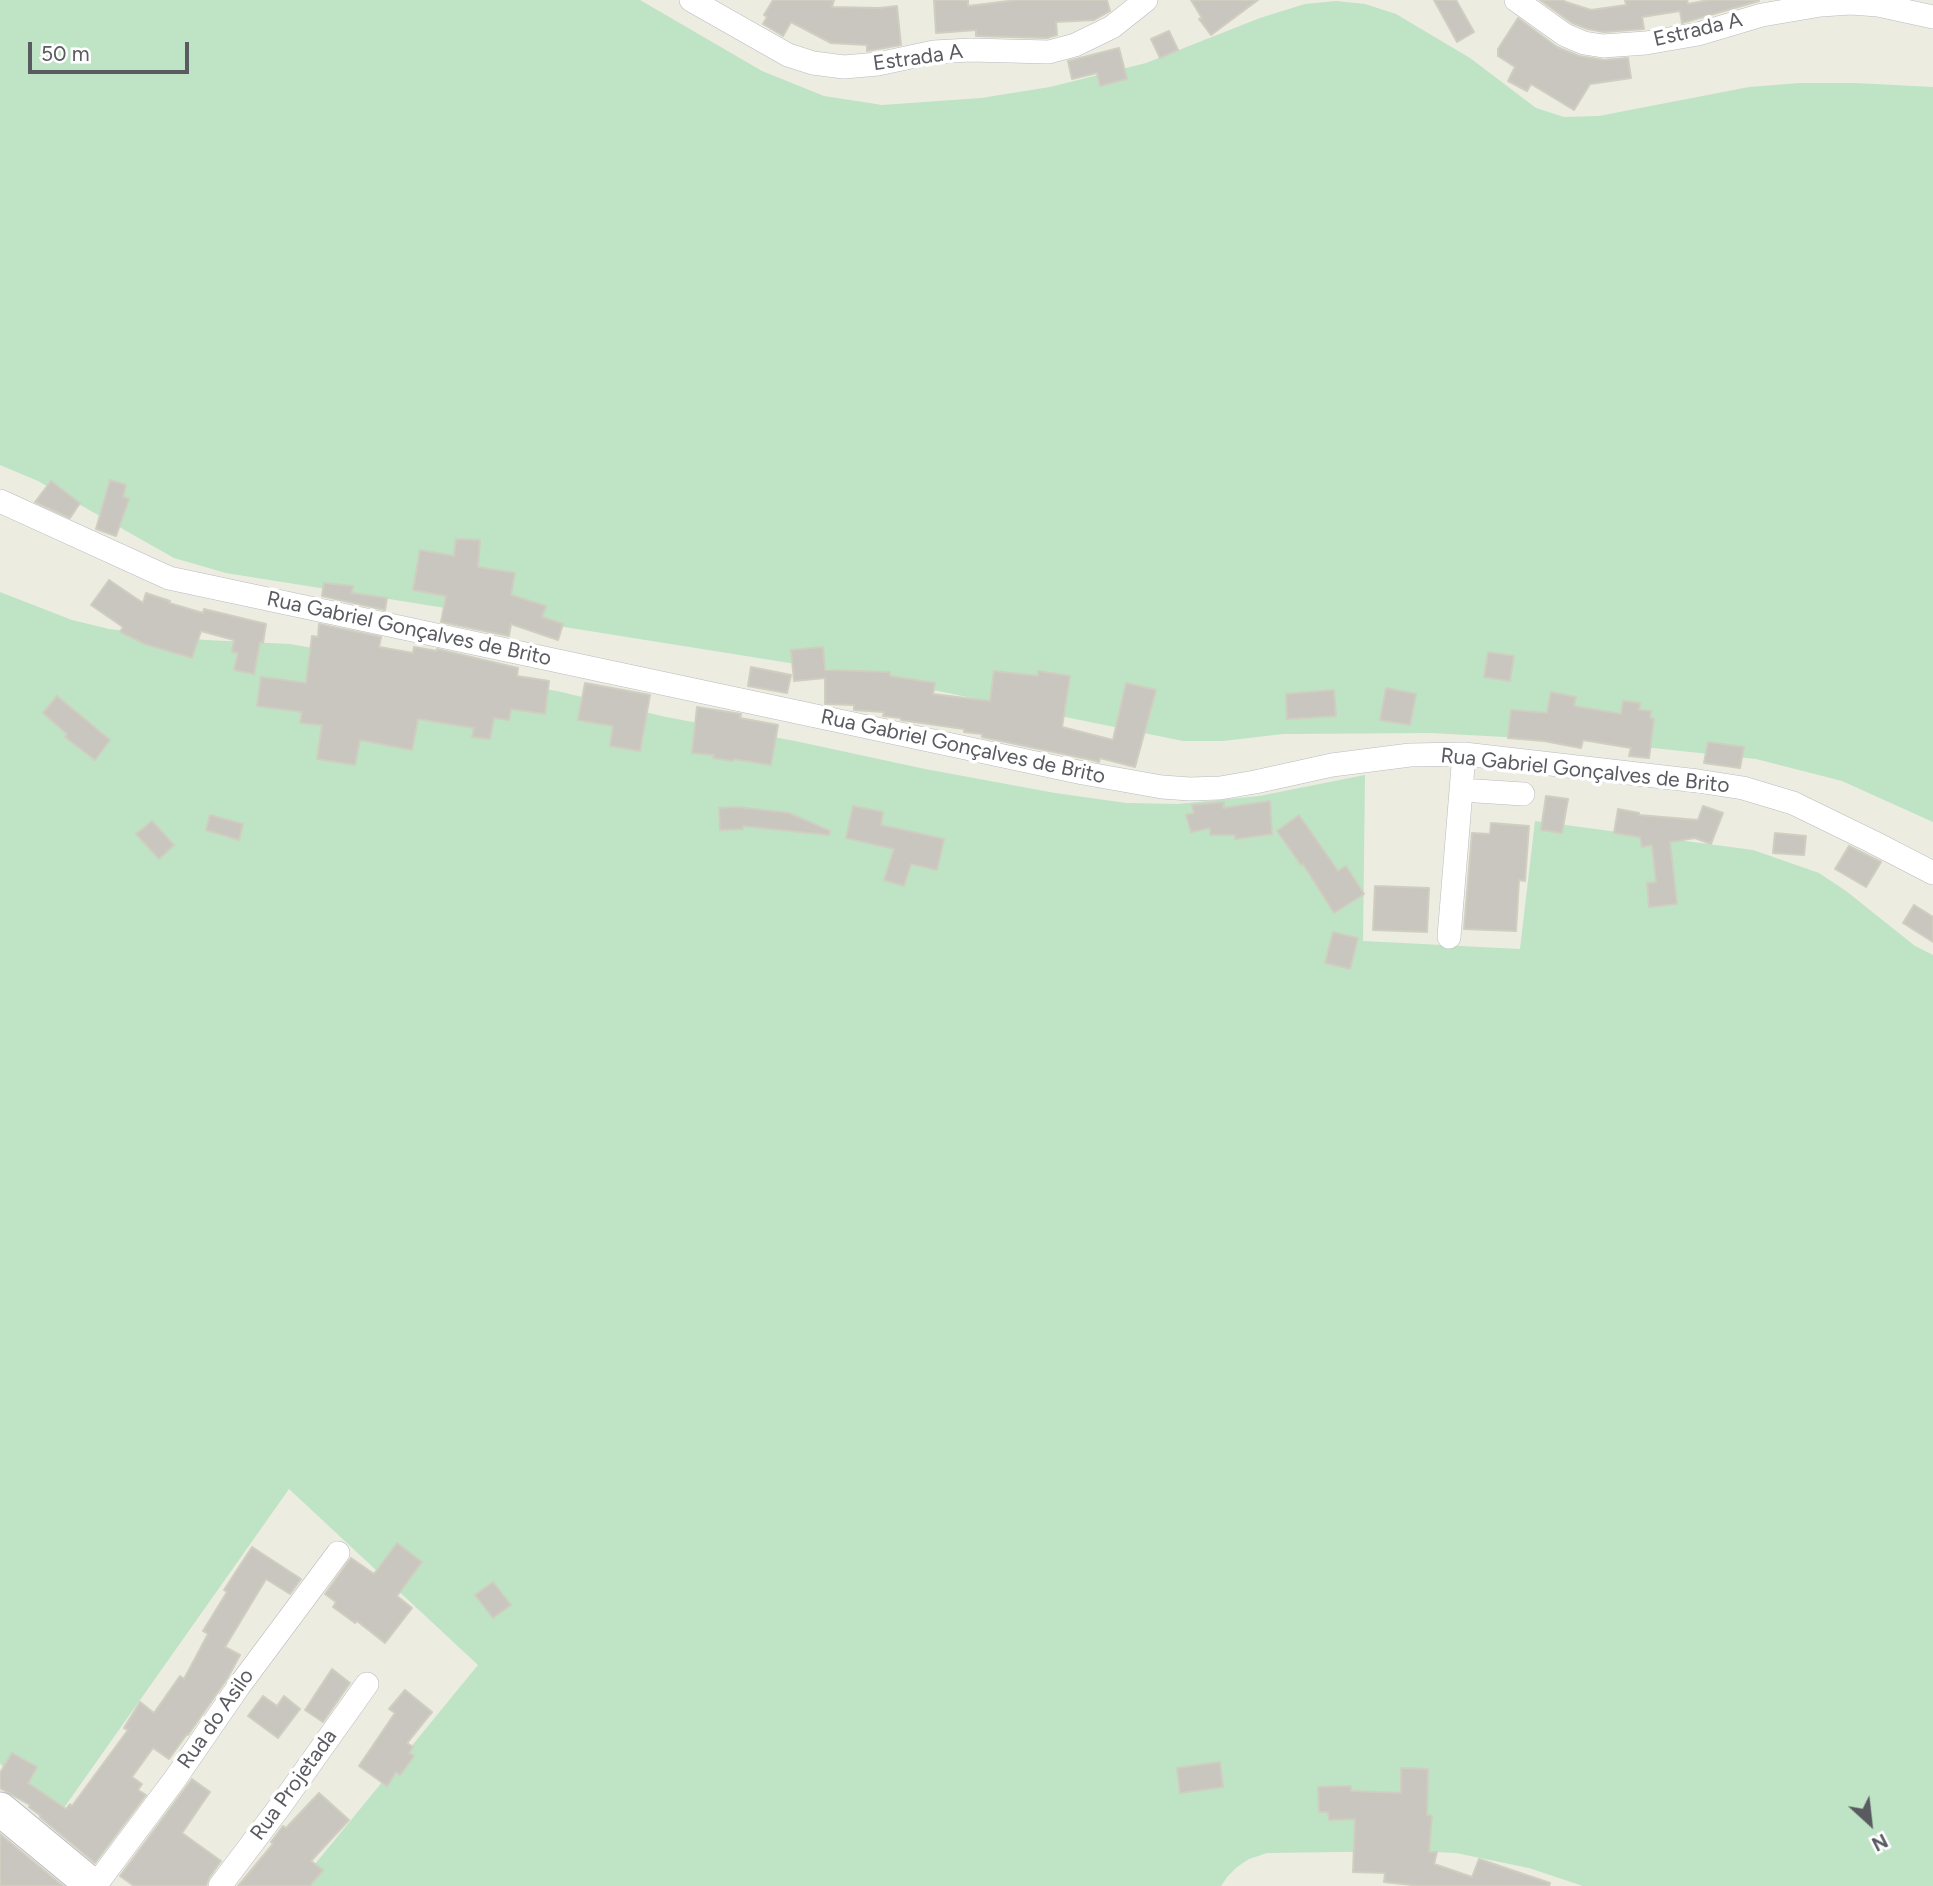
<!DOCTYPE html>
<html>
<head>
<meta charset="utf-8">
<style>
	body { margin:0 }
	#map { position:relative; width:1933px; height:1886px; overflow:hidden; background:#ecece1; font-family:Figtree,sans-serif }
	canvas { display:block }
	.north { position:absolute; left:1835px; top:1788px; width:70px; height:70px; -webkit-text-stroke:5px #fff; paint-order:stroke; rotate:153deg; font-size:19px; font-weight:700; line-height:28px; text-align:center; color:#5a5b61 }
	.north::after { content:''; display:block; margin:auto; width:24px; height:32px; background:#5a5b61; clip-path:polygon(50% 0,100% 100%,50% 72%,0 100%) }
	.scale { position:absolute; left:28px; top:42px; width:161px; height:32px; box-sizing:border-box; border:4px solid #5a5b61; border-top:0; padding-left:9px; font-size:21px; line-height:24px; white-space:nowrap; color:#5a5b61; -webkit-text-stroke:5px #fff; paint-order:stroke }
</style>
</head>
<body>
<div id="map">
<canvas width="1933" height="1886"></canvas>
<div class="north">N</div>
<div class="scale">50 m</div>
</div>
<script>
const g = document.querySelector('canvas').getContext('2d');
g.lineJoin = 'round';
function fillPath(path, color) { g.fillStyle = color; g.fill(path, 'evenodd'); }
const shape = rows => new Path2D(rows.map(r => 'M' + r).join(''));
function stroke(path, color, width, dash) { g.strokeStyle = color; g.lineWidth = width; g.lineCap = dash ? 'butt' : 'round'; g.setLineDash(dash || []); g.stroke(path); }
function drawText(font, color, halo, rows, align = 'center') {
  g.font = font + ' Figtree,sans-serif'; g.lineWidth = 7; g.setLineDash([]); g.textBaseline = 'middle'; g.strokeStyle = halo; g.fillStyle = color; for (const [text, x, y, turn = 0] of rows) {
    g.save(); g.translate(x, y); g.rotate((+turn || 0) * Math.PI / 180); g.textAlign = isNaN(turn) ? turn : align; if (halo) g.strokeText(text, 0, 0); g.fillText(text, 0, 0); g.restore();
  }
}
fillPath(shape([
	[0,0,640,0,762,71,824,96,882,105,981,98,1050,87,1146,63,1260,18,1305,4,1336,1,1365,4,1396,14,1470,58,1536,108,1564,117,1599,116,1749,87,1800,83,1855,83,1933,87,1933,822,1842,781,1756,759,1597,742,1431,733,1283,734,1223,741,1183,741,840,671,226,573,174,558,38,481,0,465],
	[0,592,72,620,109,629,205,640,290,644,557,691,666,717,795,741,925,769,1055,793,1126,803,1178,804,1259,796,1365,775,1363,941,1520,949,1535,821,1753,850,1819,873,1846,891,1915,946,1933,955,1933,1886,1583,1886,1529,1868,1456,1853,1413,1851,1267,1853,1249,1859,1237,1867,1227,1877,1221,1886,297,1886,478,1665,289,1489,56,1819,20,1788,0,1763]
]), '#bee3c5');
const building = shape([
	[773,0,834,0,832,7,879,8,897,6,901,45,867,51,867,45,831,43,791,22,783,36,763,24,767,17,764,15,773,0],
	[934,0,968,0,968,6,1017,0,1107,0,1110,11,1094,20,1056,22,1057,35,1047,38,976,36,976,30,936,33,934,0],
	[1191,0,1258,0,1211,35,1199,19,1202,18,1191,0],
	[1434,0,1456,0,1474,32,1457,42,1434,0],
	[1540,0,1563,0,1566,2,1591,10,1626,5,1625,0,1687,0,1688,4,1709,0,1758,0,1759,1,1682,23,1680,11,1642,17,1644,29,1604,32,1588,29,1572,23,1540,0],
	[1518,18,1557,47,1579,56,1604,60,1628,58,1631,78,1590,84,1574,110,1531,84,1527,91,1508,81,1515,67,1498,56,1498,49,1518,18],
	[1169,31,1178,50,1160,58,1151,39,1169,31],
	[1119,48,1127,79,1100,86,1097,73,1072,79,1068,61,1119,48],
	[110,480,126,485,123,497,129,499,116,536,96,529,110,480],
	[51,481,80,503,70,518,35,502,51,481],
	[456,539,480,540,478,567,515,573,511,595,546,606,542,617,563,624,558,640,511,624,509,636,441,622,446,596,413,590,420,550,454,556,456,539],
	[109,580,143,603,146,593,170,601,169,603,203,613,204,609,266,624,263,643,260,642,254,674,234,670,238,653,232,652,234,640,201,631,192,658,145,644,120,632,123,627,91,605,109,580],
	[324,583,353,586,352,593,387,598,385,610,322,596,324,583],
	[319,624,381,637,379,647,413,653,414,647,437,651,437,649,518,668,517,676,549,681,545,714,511,709,509,720,494,718,490,739,472,737,474,728,418,719,412,750,360,740,355,765,317,759,322,725,300,723,302,712,257,706,261,677,306,683,312,636,318,637,319,624],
	[823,647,825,670,890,672,890,676,935,683,933,694,990,701,994,671,1038,676,1038,671,1070,676,1062,727,1113,740,1126,683,1156,690,1135,767,1100,758,1099,762,1092,760,982,737,982,734,964,732,964,729,901,720,901,718,883,716,884,712,854,710,854,705,825,704,825,678,794,681,791,650,823,647],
	[1488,652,1514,656,1510,681,1484,677,1488,652],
	[751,667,791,675,787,693,748,686,751,667],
	[585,683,650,695,640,751,610,746,613,726,578,720,585,683],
	[1386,688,1416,694,1410,725,1380,720,1386,688],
	[1334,690,1336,716,1287,719,1286,694,1334,690],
	[1551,692,1576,697,1574,706,1621,714,1623,701,1640,703,1639,710,1651,711,1650,718,1654,719,1649,758,1629,756,1631,748,1583,740,1581,748,1544,741,1508,738,1511,710,1547,713,1551,692],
	[57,696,110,740,95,760,65,737,67,734,43,713,57,696],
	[697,707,741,714,740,718,778,725,771,765,734,759,733,761,713,758,714,755,692,753,697,707],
	[1708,742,1744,747,1740,768,1704,763,1708,742],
	[1546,796,1568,799,1562,833,1541,830,1546,796],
	[1270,801,1272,834,1235,839,1235,835,1210,835,1210,828,1191,832,1186,815,1194,813,1192,805,1224,802,1223,808,1270,801],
	[853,806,883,812,881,825,944,839,937,870,911,864,904,886,884,880,894,849,846,838,853,806],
	[1703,806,1723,813,1711,844,1695,838,1670,842,1677,904,1649,907,1647,883,1656,882,1652,845,1642,847,1640,837,1614,833,1618,809,1639,813,1639,815,1698,820,1703,806],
	[737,807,789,813,830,831,829,835,743,826,743,829,720,830,719,808,737,807],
	[210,815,243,824,239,840,206,830,210,815],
	[1299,815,1338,871,1346,866,1364,894,1334,913,1303,864,1301,865,1277,831,1299,815],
	[152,821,174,845,159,859,136,834,152,821],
	[1491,823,1529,826,1525,881,1519,880,1516,931,1464,929,1472,833,1490,834,1491,823],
	[1775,833,1806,836,1804,855,1773,853,1775,833],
	[1849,846,1881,862,1866,887,1835,869,1849,846],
	[1375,886,1429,888,1427,932,1373,930,1375,886],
	[1914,905,1933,917,1933,942,1903,923,1914,905],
	[1333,932,1358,938,1350,969,1325,963,1333,932],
	[397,1543,422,1562,397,1596,412,1608,385,1643,357,1621,355,1623,333,1607,336,1602,325,1594,351,1558,374,1574,397,1543],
	[252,1547,301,1579,290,1594,266,1579,225,1647,240,1655,227,1679,188,1735,187,1734,169,1759,153,1748,132,1777,142,1784,138,1790,146,1795,95,1863,40,1817,41,1816,29,1807,30,1805,0,1788,0,1773,12,1753,37,1767,28,1783,66,1809,70,1804,72,1806,128,1730,124,1728,140,1702,154,1713,180,1676,184,1679,208,1634,203,1631,227,1592,224,1590,252,1547],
	[493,1582,511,1605,493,1618,475,1595,493,1582],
	[332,1669,350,1683,323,1722,305,1710,332,1669],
	[405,1690,432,1712,407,1743,413,1747,409,1753,414,1756,400,1775,396,1772,387,1786,359,1766,395,1713,389,1709,405,1690],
	[263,1696,277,1706,284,1696,300,1709,278,1738,248,1716,263,1696],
	[1220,1762,1223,1787,1180,1793,1177,1768,1220,1762],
	[1401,1768,1428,1769,1427,1815,1432,1816,1429,1852,1437,1852,1434,1864,1472,1877,1479,1859,1550,1883,1549,1886,1421,1886,1384,1882,1385,1873,1353,1872,1355,1819,1329,1820,1328,1812,1319,1812,1318,1787,1351,1786,1351,1791,1401,1793,1401,1768],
	[192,1779,210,1792,182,1833,221,1861,209,1878,206,1886,134,1886,120,1876,192,1779],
	[319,1793,349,1820,311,1861,323,1870,310,1886,238,1886,273,1844,271,1842,283,1826,286,1828,319,1793],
	[0,1834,63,1886,0,1886,0,1834]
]);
fillPath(building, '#c8c6be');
stroke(building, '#d0cec0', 2);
const street = shape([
	[691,0,788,55,813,63,844,67,878,64,934,52,970,50,1049,52,1075,45,1112,27,1146,0],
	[1516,0,1565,35,1584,43,1603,46,1646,43,1698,34,1762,15,1821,5,1851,3,1878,5,1933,17],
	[0,501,169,578,1083,773,1162,787,1190,789,1220,788,1255,782,1332,765,1410,755,1464,754,1698,781,1743,788,1793,803,1873,842,1933,873],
	[1461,790,1523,794],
	[1449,937,1464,754],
	[95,1886,175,1779,239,1686,338,1553],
	[220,1886,281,1805,367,1684]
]);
const secondary = shape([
	[0,1809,93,1886]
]);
stroke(street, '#b9babf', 24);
stroke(secondary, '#babbc2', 35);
stroke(street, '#fff', 23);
stroke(secondary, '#fff', 33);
drawText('21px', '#5a5b61', '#fff', [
	["Estrada A",1698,30,-13],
	["Estrada A",918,58,-8],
	["Rua Gabriel Gonçalves de Brito",409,629,12],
	["Rua Gabriel Gonçalves de Brito",963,747,12],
	["Rua Gabriel Gonçalves de Brito",1585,771,6],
	["Rua do Asilo",216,1719,-55],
	["Rua Projetada",294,1785,-54]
]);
</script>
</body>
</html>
